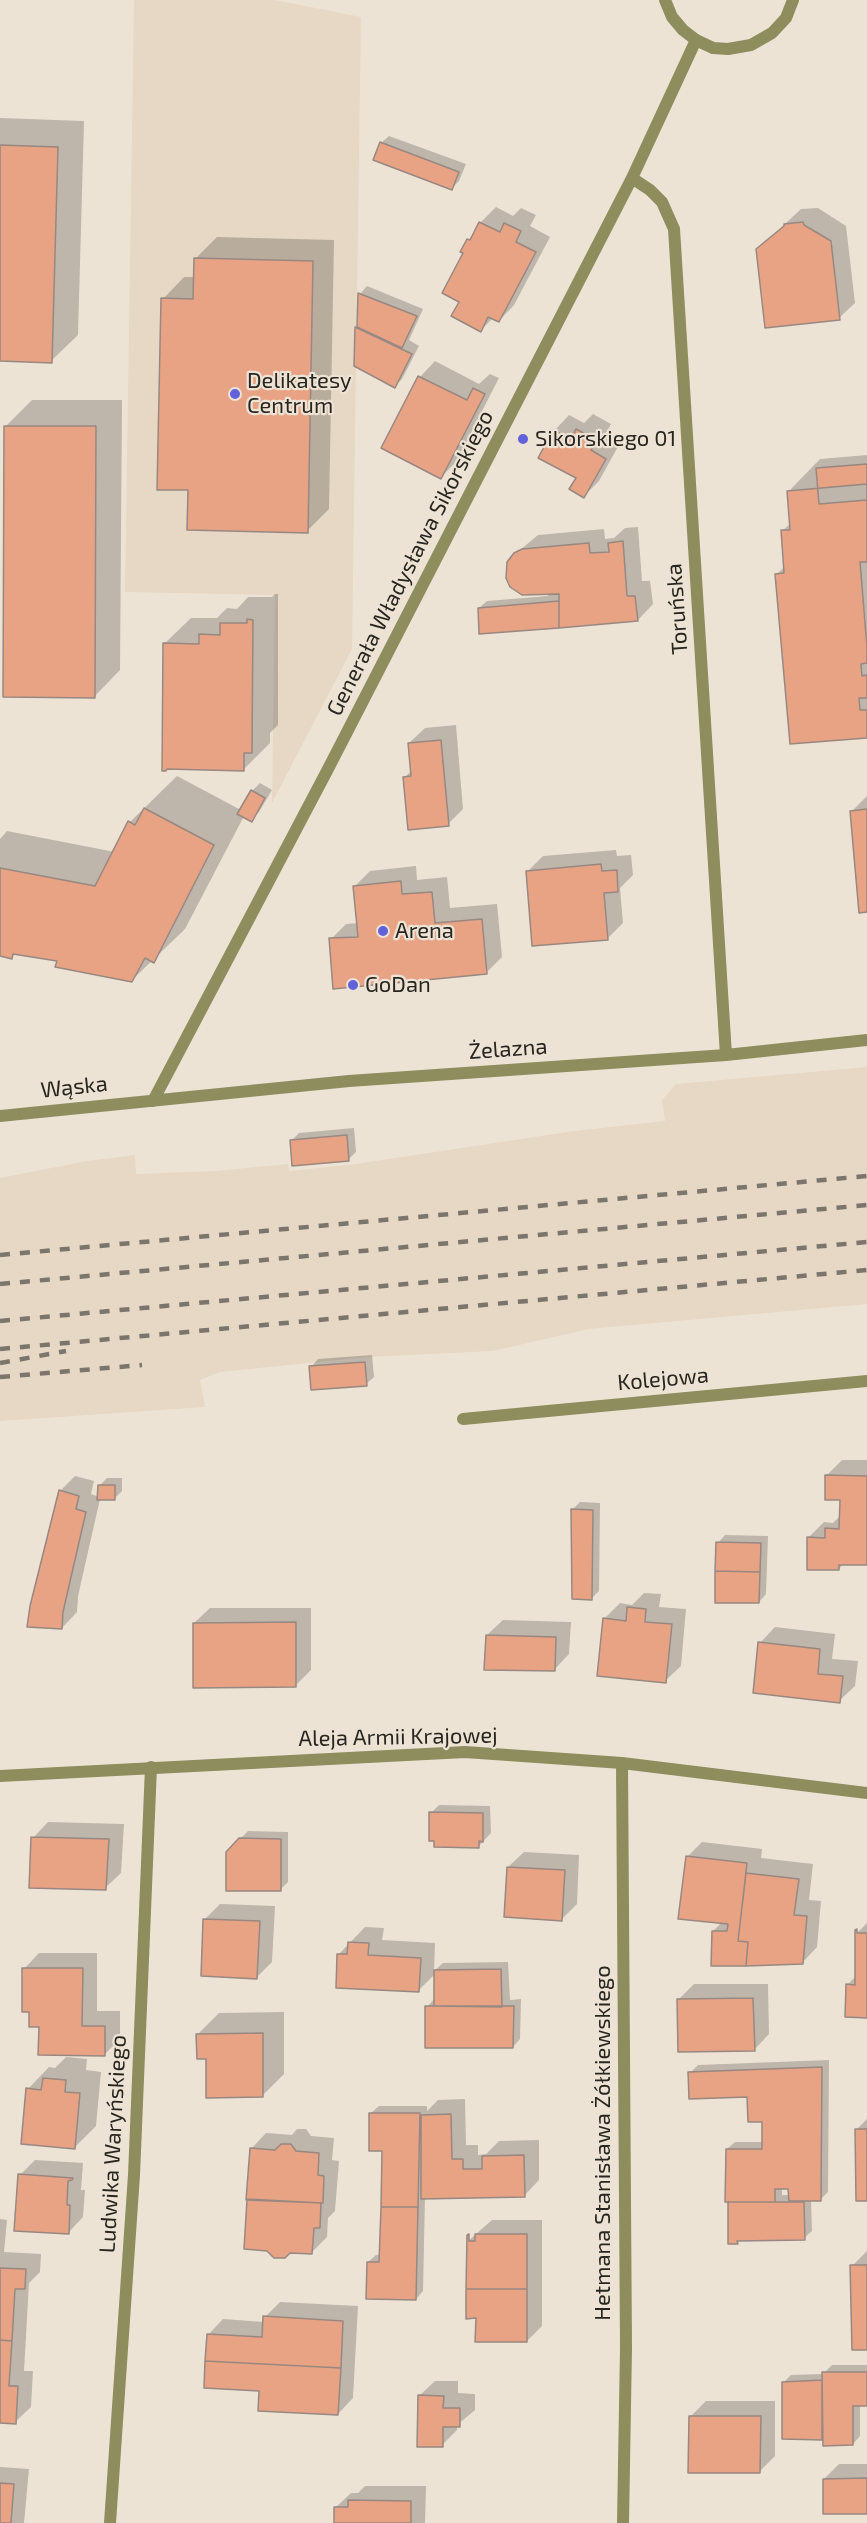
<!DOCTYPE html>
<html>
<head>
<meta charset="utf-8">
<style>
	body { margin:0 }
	canvas { display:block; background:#ede3d5 }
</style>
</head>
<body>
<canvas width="867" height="2523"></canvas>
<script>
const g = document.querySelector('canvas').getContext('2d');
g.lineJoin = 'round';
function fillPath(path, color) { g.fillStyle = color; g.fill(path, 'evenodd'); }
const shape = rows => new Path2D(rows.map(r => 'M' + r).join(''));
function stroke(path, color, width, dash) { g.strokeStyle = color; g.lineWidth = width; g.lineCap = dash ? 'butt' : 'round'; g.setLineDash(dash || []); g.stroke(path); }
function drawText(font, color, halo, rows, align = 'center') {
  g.font = font + ' "Exo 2",sans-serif'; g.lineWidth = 4.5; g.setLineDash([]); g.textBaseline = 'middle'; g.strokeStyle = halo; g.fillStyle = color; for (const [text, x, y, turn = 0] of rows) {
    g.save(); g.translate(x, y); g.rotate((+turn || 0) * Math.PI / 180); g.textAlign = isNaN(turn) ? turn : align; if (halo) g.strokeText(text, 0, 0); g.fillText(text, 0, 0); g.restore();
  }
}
fillPath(shape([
	[134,0,275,0,361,17,352,649,272,803,275,595,125,592],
	[867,1067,867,1304,589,1329,493,1351,368,1357,220,1372,200,1380,205,1407,0,1421,0,1178,87,1161,135,1155,136,1174,215,1171,288,1164,289,1171,349,1165,574,1131,665,1121,662,1100,676,1084]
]), '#e6d8c4');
fillPath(shape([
	[0,118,84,121,78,335,51,361,0,360],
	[389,136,466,164,459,181,452,188,381,143],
	[496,207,513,216,521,208,536,215,530,226,550,237,514,305,499,321,493,318,481,330,461,301,465,252,462,251,480,223],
	[818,208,846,226,855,303,839,318,758,249,801,209],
	[217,237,334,240,329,509,307,531,190,489,163,299,184,277,195,277,195,259],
	[367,286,423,309,409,340,419,346,402,379,395,386,356,365,360,294],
	[435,361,479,384,490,374,499,378,456,462,441,477,383,447,420,377],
	[32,400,122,400,120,670,94,697,5,427],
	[593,414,611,424,605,435,620,443,599,481,584,496,578,477,554,431,569,415,584,423],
	[867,455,867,736,776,575,785,566,782,531,791,523,788,492,820,459],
	[638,527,642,581,650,581,653,604,638,620,479,608,487,601,548,596,548,593,517,592,509,581,514,555,538,535,604,529,605,539,614,538,625,528],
	[275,594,278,594,278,725,270,733,270,743,243,770,164,644,191,618,217,618,227,608,237,609,248,597,272,597],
	[456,725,463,809,448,824,405,777,412,770,409,743,425,728],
	[177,776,241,810,252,791,260,783,272,790,259,812,252,820,244,816,185,929,132,980,59,960,16,953,12,957,0,955,0,839,7,831,115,852,130,822],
	[867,796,867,911,852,811],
	[616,850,617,856,631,855,633,875,620,888,623,923,607,939,527,872,543,856],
	[416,866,417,880,447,877,450,908,497,904,502,957,486,973,331,939,346,924,358,923,354,887,370,871],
	[354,1128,356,1152,348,1160,292,1140,299,1133],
	[372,1355,374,1377,366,1384,311,1367,318,1359],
	[842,1460,867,1460,867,1564,844,1563,839,1569,808,1538,824,1522,833,1523,841,1515,842,1499,827,1475],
	[75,1476,94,1481,91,1494,99,1497,99,1486,107,1478,122,1478,122,1491,114,1499,100,1499,78,1596,77,1612,62,1628,60,1491],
	[580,1502,600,1503,599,1591,592,1598,573,1509],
	[725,1535,768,1536,766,1594,759,1602,718,1543],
	[644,1593,661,1594,659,1607,686,1609,681,1666,665,1681,604,1619,620,1603,632,1605],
	[210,1608,311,1608,311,1670,295,1686,194,1623],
	[503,1620,571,1622,569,1654,554,1670,487,1635],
	[775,1627,835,1634,832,1659,858,1661,855,1686,839,1701,760,1643],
	[439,1805,490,1806,491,1833,478,1847,431,1813],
	[48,1822,124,1824,121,1873,105,1888,33,1838],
	[248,1831,288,1832,288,1882,280,1890,240,1839],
	[702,1842,762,1849,761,1858,813,1864,809,1900,821,1901,817,1947,802,1963,712,1965,713,1931,722,1922,687,1857],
	[524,1852,579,1855,577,1904,561,1920,508,1867],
	[220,1904,275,1906,272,1962,257,1977,205,1919],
	[867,1923,867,2016,847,1985,856,1976,856,1934],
	[365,1927,384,1928,382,1940,435,1943,434,1971,443,1963,508,1962,510,2000,521,1999,520,2039,513,2047,427,2007,435,1998,435,1974,419,1990,339,1954],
	[39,1953,97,1953,97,2011,120,2011,120,2039,104,2055,30,2011,24,1969],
	[694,1984,768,1984,769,2034,754,2050,678,2000],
	[284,2012,284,2074,263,2095,207,2057,197,2035,219,2013],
	[66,2057,87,2059,86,2070,101,2072,96,2126,74,2148,28,2089,49,2067,55,2068],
	[829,2060,828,2192,820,2200,811,2200,812,2231,804,2238,740,2239,737,2243,727,2149,735,2142,763,2142,763,2120,748,2095,690,2073,698,2065],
	[790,2187,790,2195,782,2195,782,2188],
	[465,2099,466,2145,478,2145,478,2155,486,2154,499,2141,539,2140,539,2180,524,2196,425,2197,423,2291,416,2299,368,2262,376,2255,381,2255,383,2149,371,2113,379,2106,427,2106,427,2111,438,2100],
	[867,2119,867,2199,856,2130],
	[297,2129,306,2129,311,2136,334,2138,332,2160,339,2161,335,2211,328,2218,327,2237,312,2252,251,2149,266,2133,292,2135],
	[35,2160,83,2163,81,2190,85,2190,83,2217,68,2233,20,2175],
	[0,2219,7,2220,4,2252,41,2254,40,2272,29,2283,24,2371,33,2371,31,2407,15,2422,0,2421],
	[492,2220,542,2220,542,2326,527,2341,477,2317,468,2241],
	[867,2251,867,2348,852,2266],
	[280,2302,358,2306,353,2398,338,2414,261,2389,208,2335,223,2319,264,2322,265,2317],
	[832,2365,867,2365,867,2405,860,2405,860,2436,853,2444,824,2438,784,2438,783,2383,791,2375,823,2374],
	[435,2381,458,2381,458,2393,475,2394,475,2410,457,2425,457,2430,442,2445,419,2396],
	[706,2401,775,2401,775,2456,760,2471,691,2416],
	[839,2464,867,2464,867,2512,824,2479],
	[0,2467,29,2469,24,2523,0,2523],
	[365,2486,426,2486,425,2523,335,2523,335,2508,351,2493,358,2493]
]), '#0003');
const building = shape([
	[380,142,459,172,452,190,373,160,380,142],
	[0,145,58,147,52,363,0,361,0,145],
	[479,222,500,232,504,223,521,231,516,242,536,252,499,322,488,317,481,332,451,316,459,302,442,293,463,253,460,252,467,239,470,240,479,222],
	[803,222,804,225,831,241,840,320,765,328,756,249,784,226,784,224,803,222],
	[194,258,313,261,308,533,187,530,188,490,157,490,161,298,193,299,194,258],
	[358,293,417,316,402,348,357,327,358,293],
	[355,327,412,354,395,388,354,366,355,327],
	[418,376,467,400,473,388,485,394,441,479,381,448,418,376],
	[4,426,96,426,95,698,3,697,4,426],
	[576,429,597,440,591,450,606,459,584,498,569,489,576,478,538,458,553,430,571,439,576,429],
	[867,464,867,500,819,504,816,468,867,464],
	[867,484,867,562,860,562,867,647,867,663,861,664,862,676,867,675,867,698,859,698,860,710,867,710,867,738,790,744,775,574,784,573,781,530,790,530,787,491,867,484],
	[623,541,627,596,635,596,638,621,559,628,559,594,522,595,510,587,506,578,507,562,514,553,522,549,589,543,590,553,609,552,608,543,623,541],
	[559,601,559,628,479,634,478,608,559,601],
	[247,619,253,620,252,753,244,753,244,771,167,769,166,771,162,771,163,643,199,644,199,634,220,635,220,623,247,623,247,619],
	[441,740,449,826,408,830,403,777,411,776,408,743,441,740],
	[251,790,265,798,252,822,237,814,251,790],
	[144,808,214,845,154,963,145,958,132,982,55,967,57,961,13,954,12,959,0,956,0,868,95,886,128,821,135,825,144,808],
	[867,809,867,912,859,913,850,811,867,809],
	[601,864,602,871,617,870,618,892,604,893,608,940,532,946,526,871,601,864],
	[401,881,402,894,432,892,435,923,482,919,487,974,333,989,329,938,358,937,353,886,401,881],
	[347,1135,349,1161,292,1166,290,1140,347,1135],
	[365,1362,367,1386,311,1390,309,1366,365,1362],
	[825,1475,867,1476,867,1565,839,1565,839,1570,807,1570,807,1537,825,1538,825,1528,839,1529,840,1500,825,1500,825,1475],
	[98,1485,115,1485,115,1500,97,1500,98,1485],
	[59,1490,79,1496,76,1509,86,1512,63,1612,62,1629,27,1627,30,1606,59,1490],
	[571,1509,593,1510,592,1600,572,1599,571,1509],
	[716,1542,761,1543,760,1572,715,1571,716,1542],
	[715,1571,760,1572,759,1603,715,1603,715,1571],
	[627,1607,646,1609,645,1622,672,1624,666,1683,597,1676,603,1618,626,1621,627,1607],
	[296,1622,296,1687,193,1688,193,1623,296,1622],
	[486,1635,556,1637,555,1671,484,1670,486,1635],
	[758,1642,820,1649,818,1674,843,1676,840,1703,753,1693,758,1642],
	[429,1812,483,1813,483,1842,479,1841,479,1848,434,1847,434,1841,429,1841,429,1812],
	[31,1837,109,1839,106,1890,29,1888,31,1837],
	[239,1838,281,1839,281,1891,226,1891,226,1852,239,1838],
	[686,1856,747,1863,738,1941,748,1942,746,1966,711,1966,712,1931,727,1931,728,1924,678,1919,686,1856],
	[507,1867,565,1870,562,1921,504,1917,507,1867],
	[746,1873,799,1879,794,1915,807,1916,803,1964,746,1966,748,1942,738,1941,746,1873],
	[203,1919,260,1921,257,1979,201,1976,203,1919],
	[857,1929,857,1933,867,1933,867,2018,845,2017,846,1984,855,1985,855,1930,857,1929],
	[348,1942,369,1943,368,1955,421,1958,419,1992,336,1988,337,1954,347,1954,348,1942],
	[22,1968,83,1968,82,2026,105,2026,105,2056,38,2055,39,2027,29,2027,29,2012,22,2012,22,1968],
	[501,1969,502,2007,434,2006,434,1970,501,1969],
	[753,1998,755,2051,678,2052,677,1999,753,1998],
	[425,2006,514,2006,513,2048,425,2048,425,2006],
	[263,2033,263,2097,206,2098,206,2059,197,2059,196,2034,263,2033],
	[822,2067,821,2201,789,2201,788,2189,775,2189,775,2202,725,2202,726,2149,762,2149,762,2122,748,2122,747,2097,689,2099,688,2072,822,2067],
	[43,2078,66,2080,65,2092,80,2093,75,2149,21,2144,26,2088,41,2090,43,2078],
	[369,2113,420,2113,418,2207,381,2207,382,2151,369,2151,369,2113],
	[451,2114,452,2159,463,2159,463,2169,482,2169,482,2156,524,2155,525,2197,421,2199,421,2115,451,2114],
	[855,2129,867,2129,867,2201,856,2201,855,2129],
	[281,2144,291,2144,296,2151,319,2153,318,2175,324,2176,323,2203,246,2200,250,2148,275,2150,281,2144],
	[18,2174,73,2178,72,2180,68,2181,67,2205,70,2205,69,2234,14,2231,18,2174],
	[247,2199,321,2203,320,2228,314,2228,312,2254,290,2253,285,2258,274,2258,267,2251,244,2249,247,2199],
	[728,2202,804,2202,805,2240,737,2241,738,2244,728,2244,728,2202],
	[381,2207,418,2207,416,2300,366,2299,367,2262,379,2262,381,2207],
	[469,2234,469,2241,475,2241,475,2234,527,2234,527,2289,466,2289,467,2235,469,2234],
	[850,2265,867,2265,867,2350,852,2350,850,2265],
	[0,2268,26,2269,25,2289,15,2289,12,2341,0,2340,0,2268],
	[466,2289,527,2289,527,2342,475,2342,476,2318,466,2319,466,2289],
	[263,2316,343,2321,341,2368,205,2361,207,2334,262,2337,263,2316],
	[0,2340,12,2341,9,2386,18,2386,16,2424,0,2423,0,2340],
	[205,2361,341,2368,338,2415,258,2411,259,2391,204,2388,205,2361],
	[822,2372,867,2372,867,2406,853,2406,853,2445,823,2446,822,2372],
	[822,2380,822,2440,782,2439,782,2382,822,2380],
	[418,2395,444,2396,443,2408,460,2408,460,2427,443,2427,443,2447,417,2447,418,2395],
	[689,2416,761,2416,760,2473,688,2473,689,2416],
	[867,2478,867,2514,823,2514,823,2479,867,2478],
	[0,2483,14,2484,11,2523,0,2523,0,2483],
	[348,2500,411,2501,411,2523,334,2523,334,2507,348,2507,348,2500]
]);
fillPath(building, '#e7a384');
stroke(building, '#988881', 1.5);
stroke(shape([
	[632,178,650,190,662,202,674,229,726,1055],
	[153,1101,328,769,632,178,696,40],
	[0,1116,349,1081,726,1055,867,1040],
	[463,1419,867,1381],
	[622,1763,626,2348,623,2523],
	[110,2523,134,2175,151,1767]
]), '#8d8d5d', 12);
stroke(shape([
	[665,0,672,17,683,30,696,40,713,48,728,49,751,45,772,33,786,18,793,0],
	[0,1776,465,1752,622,1763,867,1793]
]), '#8d8d5d', 12);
stroke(shape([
	[0,1255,867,1176],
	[0,1284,867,1205],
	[0,1321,867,1242],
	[0,1349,867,1270],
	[0,1363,66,1351],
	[0,1377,142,1365]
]), '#7b756c', 4.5, [10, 10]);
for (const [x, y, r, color] of [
	[235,394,6,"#6161da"],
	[523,439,6,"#6161da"],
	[383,931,6,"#6161da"],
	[353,985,6,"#6161da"]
]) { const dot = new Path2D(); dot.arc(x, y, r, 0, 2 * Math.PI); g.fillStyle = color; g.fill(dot); stroke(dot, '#ede3d5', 2); }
drawText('22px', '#292620', '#ede3d5', [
	["Delikatesy",247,381],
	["Centrum",247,406],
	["Sikorskiego 01",535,439],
	["Arena",395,931],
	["GoDan",365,985]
], 'left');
drawText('22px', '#292620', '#ede3d5', [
	["Generała Władysława Sikorskiego",410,563,-63],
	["Toruńska",677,609,-94],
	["Żelazna",508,1049,-4],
	["Wąska",74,1087,-6],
	["Kolejowa",663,1379,-5],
	["Aleja Armii Krajowej",398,1737,-1],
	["Hetmana Stanisława Żółkiewskiego",603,2143,-90],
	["Ludwika Waryńskiego",113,2144,-87]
]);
</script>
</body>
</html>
